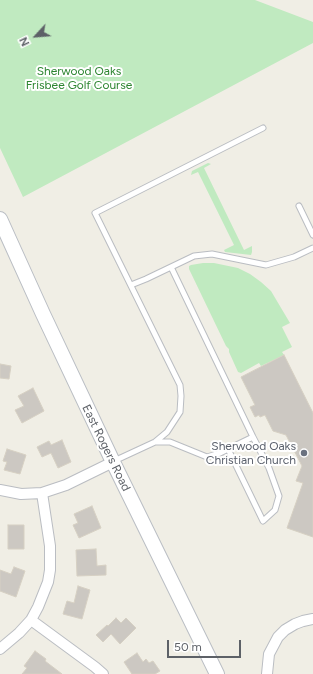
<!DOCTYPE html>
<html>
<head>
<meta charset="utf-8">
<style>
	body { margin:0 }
	#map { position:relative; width:313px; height:674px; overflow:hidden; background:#f0eee5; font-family:Figtree,sans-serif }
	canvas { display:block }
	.north { position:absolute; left:16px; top:16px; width:40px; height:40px; -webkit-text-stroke:3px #fff; paint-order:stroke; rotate:244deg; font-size:11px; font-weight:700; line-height:16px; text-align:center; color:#5d6167 }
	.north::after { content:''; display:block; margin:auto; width:14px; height:18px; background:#5d6167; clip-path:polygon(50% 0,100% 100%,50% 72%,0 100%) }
	.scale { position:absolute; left:167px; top:640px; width:74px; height:18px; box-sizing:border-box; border:2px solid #5d6167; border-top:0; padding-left:5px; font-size:12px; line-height:14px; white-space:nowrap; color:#5d6167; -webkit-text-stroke:3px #fff; paint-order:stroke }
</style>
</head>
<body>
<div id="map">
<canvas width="313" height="674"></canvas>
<div class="north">N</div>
<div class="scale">50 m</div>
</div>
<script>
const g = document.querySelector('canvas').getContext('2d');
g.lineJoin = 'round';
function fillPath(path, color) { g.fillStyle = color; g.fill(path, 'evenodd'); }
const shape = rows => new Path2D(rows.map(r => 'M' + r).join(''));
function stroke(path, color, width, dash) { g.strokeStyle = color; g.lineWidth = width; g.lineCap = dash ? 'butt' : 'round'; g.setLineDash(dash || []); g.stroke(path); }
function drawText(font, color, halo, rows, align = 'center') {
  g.font = font + ' Figtree,sans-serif'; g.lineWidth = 4; g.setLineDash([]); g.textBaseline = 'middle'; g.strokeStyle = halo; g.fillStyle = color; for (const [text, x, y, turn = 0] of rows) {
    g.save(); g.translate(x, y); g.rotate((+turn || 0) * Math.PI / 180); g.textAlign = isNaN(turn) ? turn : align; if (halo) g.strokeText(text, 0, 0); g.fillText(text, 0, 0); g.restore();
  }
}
fillPath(shape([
	[0,0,255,0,313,22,313,43,23,197,0,148],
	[208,163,211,164,204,168,244,250,252,246,252,252,251,255,225,252,224,250,234,245,198,172,191,175,192,171],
	[203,263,214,263,238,268,250,274,261,282,271,291,290,323,282,327,292,347,282,352,284,355,261,366,259,363,241,373,238,372,229,352,229,349,226,346,189,269,189,266,191,265]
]), '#c0eac0');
const building = shape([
	[284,355,313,413,313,537,287,528,303,483,296,481,302,466,286,435,273,431,265,415,260,417,259,415,255,417,250,407,255,405,241,377,284,355],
	[0,364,11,366,9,379,0,378,0,364],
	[33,388,44,411,22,423,15,410,24,406,18,396,33,388],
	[62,440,71,462,58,468,51,453,42,457,37,447,49,441,51,445,62,440],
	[7,449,26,455,20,474,4,470,7,462,3,461,7,449],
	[92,506,101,528,79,538,73,525,78,523,74,514,92,506],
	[8,525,24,525,24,549,8,549,8,525],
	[96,549,97,566,106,565,106,575,77,576,76,550,96,549],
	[14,567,25,571,16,597,0,591,0,570,11,574,14,567],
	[78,586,90,590,82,619,63,614,67,601,74,603,78,586],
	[116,618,121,623,126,618,136,628,120,644,111,634,103,642,96,635,107,625,108,626,116,618],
	[35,651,46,659,45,661,62,674,22,674,27,668,24,666,35,651],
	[137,653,143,662,146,659,149,663,153,661,160,671,155,674,132,674,124,662,137,653]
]);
fillPath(building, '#ccc8c2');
stroke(building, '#d6d0c3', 1);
const service = shape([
	[299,206,313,235],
	[171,267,253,437,269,468,279,496,275,510,263,521,228,449],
	[131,285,146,279,194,256,212,254,266,265,294,257,313,248],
	[155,442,170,442,207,457,220,453,253,437],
	[114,461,155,442,167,432,180,412,181,396,180,385,95,213,263,128]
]);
const minor = shape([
	[0,490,21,494,42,493,66,485,113,462],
	[31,620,95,667,103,674],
	[0,649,19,633,31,620,38,607,48,582,50,570,50,546,42,493],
	[267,674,269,654,278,637,285,630,295,624,303,621,313,619]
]);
const secondary = shape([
	[0,219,43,314,113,462,217,674]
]);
stroke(service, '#babdc2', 7);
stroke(minor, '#babdc2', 12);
stroke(secondary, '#babec4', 16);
stroke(service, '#fff', 5);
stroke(minor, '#fff', 10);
stroke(secondary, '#fff', 14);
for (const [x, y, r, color] of [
	[304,453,4,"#6b7280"]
]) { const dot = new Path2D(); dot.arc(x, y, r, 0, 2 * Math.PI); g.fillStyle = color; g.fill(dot); stroke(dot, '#fff', 1.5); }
drawText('12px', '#2d8531', '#fff', [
	["Sherwood Oaks",79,71],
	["Frisbee Golf Course",79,85]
]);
drawText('12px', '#5b616d', '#fff', [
	["Sherwood Oaks",296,446],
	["Christian Church",296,460]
], 'right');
drawText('12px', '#5d6167', '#fff', [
	["East Rogers Road",106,448,64]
]);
</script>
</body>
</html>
